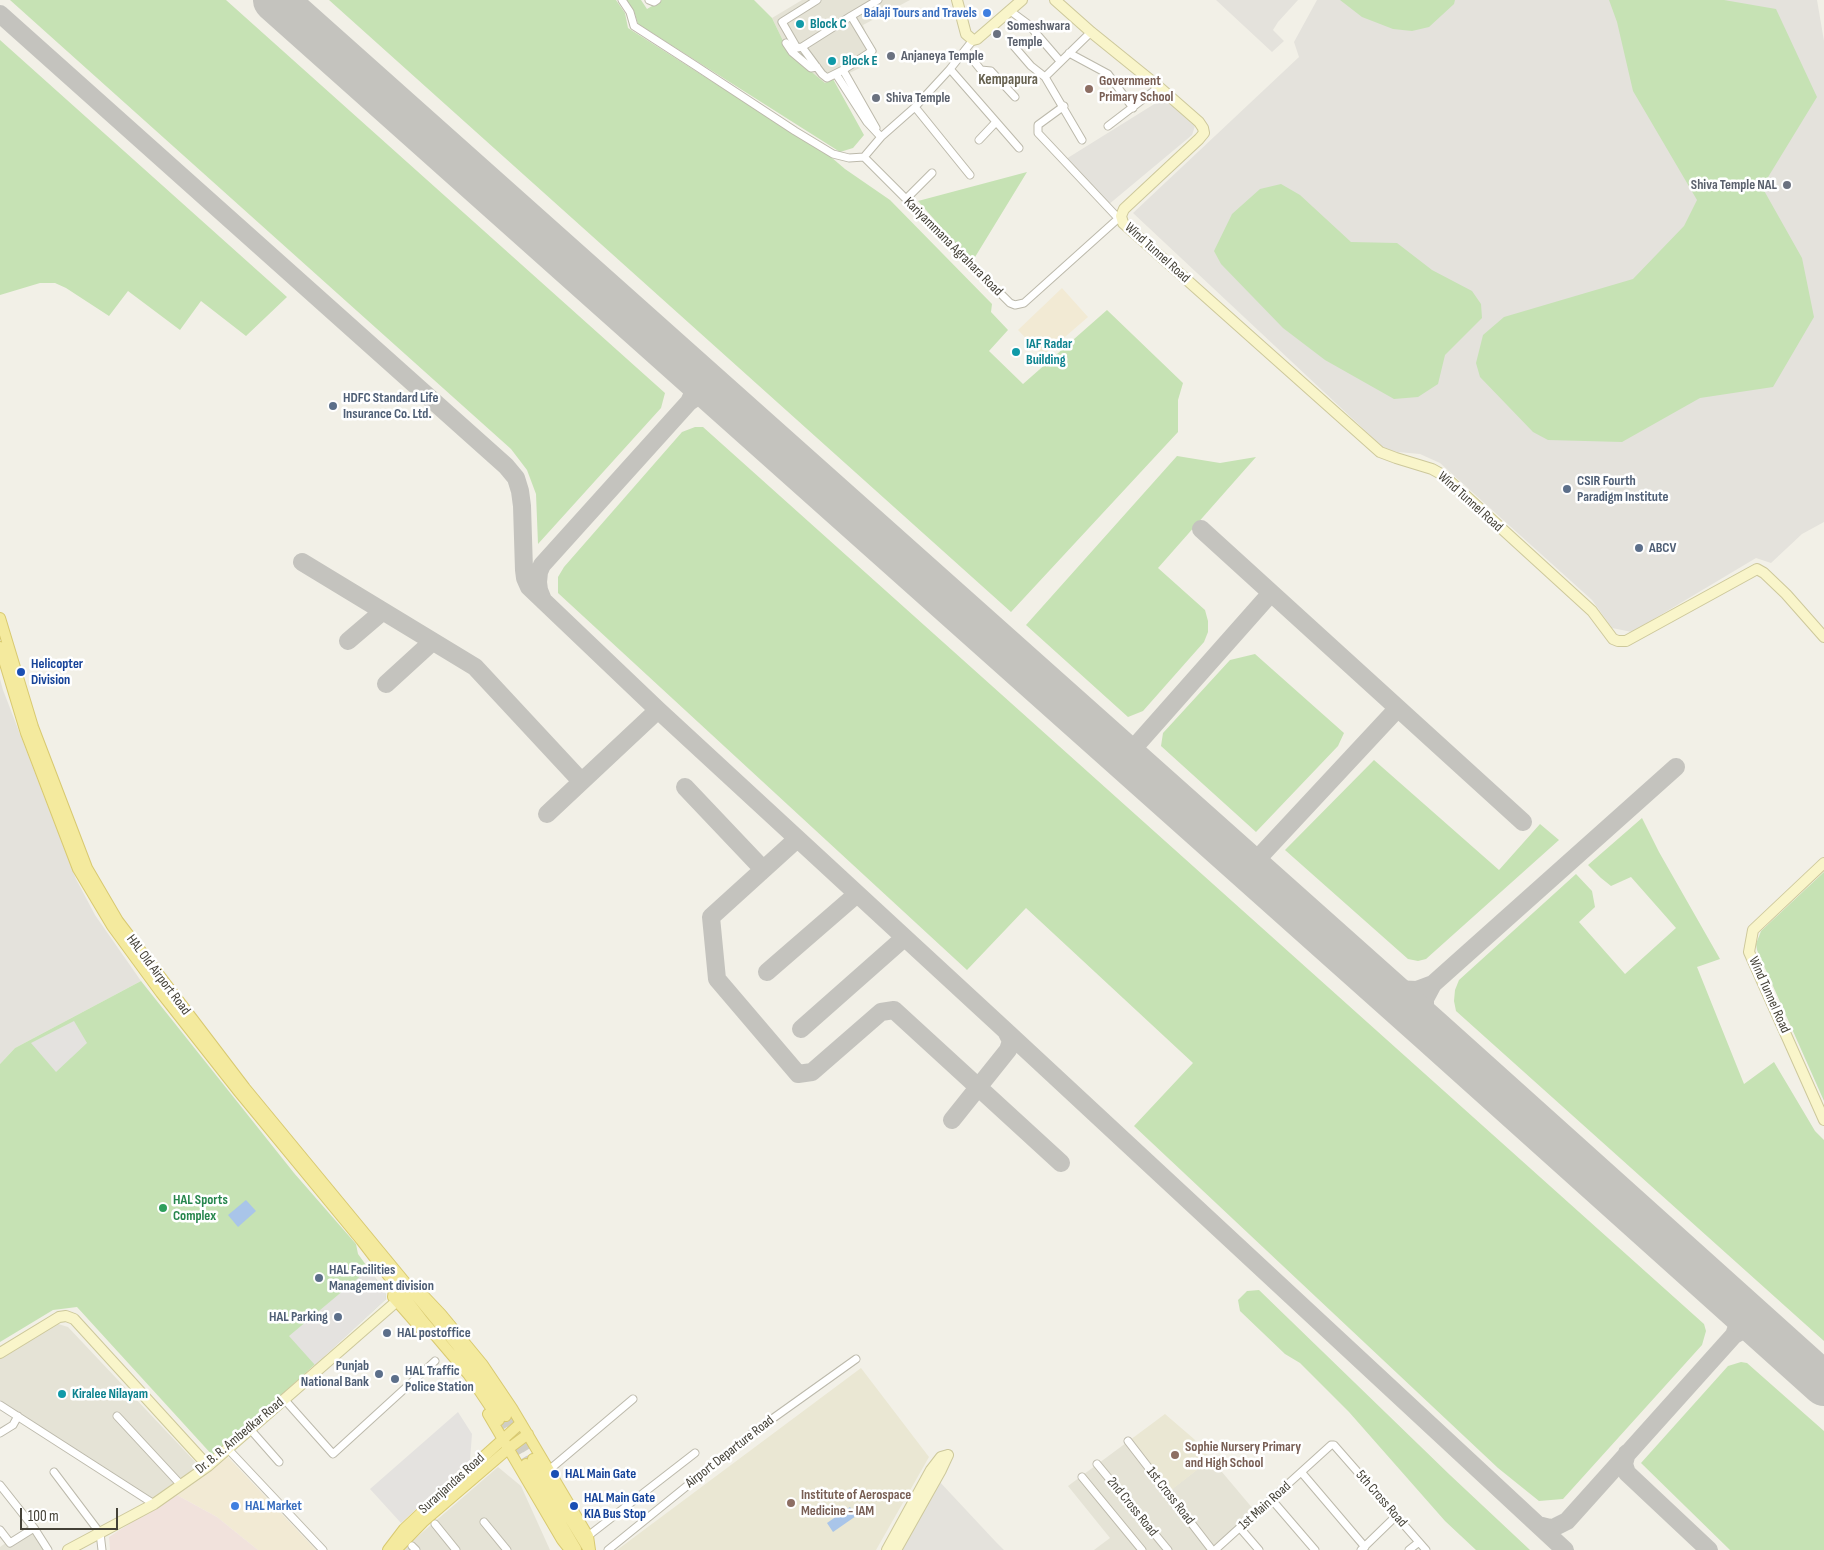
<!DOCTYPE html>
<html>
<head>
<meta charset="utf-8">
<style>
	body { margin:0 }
	#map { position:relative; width:1824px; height:1550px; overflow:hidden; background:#f2f0e7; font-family:"Sofia Sans Condensed",sans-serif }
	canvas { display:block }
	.scale { position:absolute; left:20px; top:1508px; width:98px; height:22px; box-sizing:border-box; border:2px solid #444137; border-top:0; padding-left:6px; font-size:15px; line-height:18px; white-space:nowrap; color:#444137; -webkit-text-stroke:4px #fff; paint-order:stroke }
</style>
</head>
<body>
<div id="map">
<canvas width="1824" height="1550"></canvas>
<div class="scale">100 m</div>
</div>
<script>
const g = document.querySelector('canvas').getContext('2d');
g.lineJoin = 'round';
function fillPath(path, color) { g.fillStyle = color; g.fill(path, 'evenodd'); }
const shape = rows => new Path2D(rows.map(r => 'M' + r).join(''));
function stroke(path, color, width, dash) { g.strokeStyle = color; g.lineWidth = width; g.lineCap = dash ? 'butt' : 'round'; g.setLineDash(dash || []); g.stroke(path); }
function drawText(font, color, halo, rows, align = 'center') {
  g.font = font + ' "Sofia Sans Condensed",sans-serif'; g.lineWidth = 5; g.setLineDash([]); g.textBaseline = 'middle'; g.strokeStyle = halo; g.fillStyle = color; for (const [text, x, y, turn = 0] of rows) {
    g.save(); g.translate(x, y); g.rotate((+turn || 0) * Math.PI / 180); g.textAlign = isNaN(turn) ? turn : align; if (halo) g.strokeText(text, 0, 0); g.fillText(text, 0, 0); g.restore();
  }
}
fillPath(shape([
	[802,0,910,0,863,25,877,60,826,84,789,53,772,18],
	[55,1323,68,1327,199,1466,152,1499,0,1400,0,1357],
	[1130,1440,1169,1491,1211,1459,1254,1510,1214,1550,1094,1550,1110,1538,1068,1486],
	[498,1467,521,1486,550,1550,402,1550],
	[33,1533,45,1550,0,1550,0,1547,7,1542,11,1547]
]), '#e5e3d6');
fillPath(shape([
	[1062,288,1088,317,1043,356,1018,330],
	[227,1456,316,1550,258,1550,217,1517,175,1494]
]), '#f2ead4');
fillPath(shape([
	[1216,0,1298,0,1278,22,1273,30,1284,41,1272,52],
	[1317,0,1817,0,1824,41,1824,522,1802,534,1771,563,1756,558,1632,632,1612,628,1592,600,1440,463,1420,454,1387,451,1133,213,1299,57,1294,42],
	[1164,98,1195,126,1192,135,1108,205,1066,159],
	[0,679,3,690,76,879,95,915,141,981,15,1048,0,1064],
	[938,1480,995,1541,1004,1550,902,1550]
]), '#e4e2dc');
fillPath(shape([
	[861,1368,929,1457,876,1550,617,1550],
	[1165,1414,1194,1439,1211,1459,1169,1492,1130,1440]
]), '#eae7d3');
fillPath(shape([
	[175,1494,217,1517,258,1550,110,1550,109,1537]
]), '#f1e2dc');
fillPath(shape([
	[10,0,226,0,665,393,661,408,538,544,536,494,527,470,511,449],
	[329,0,616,0,625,13,628,28,831,157,845,169,890,200,992,304,991,312,1008,330,989,351,1023,384,1107,310,1183,383,1178,400,1178,432,1011,612],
	[626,0,641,0,647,9,662,0,754,0,772,18,789,53,825,83,833,79,864,135,853,148,840,152,638,24,634,11],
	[1340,0,1455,0,1454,4,1429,27,1412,31,1393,29,1362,17],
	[1609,0,1724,0,1776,9,1817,97,1762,187,1802,258,1814,317,1773,387,1700,398,1622,442,1548,440,1533,432,1480,377,1476,363,1483,335,1504,317,1633,279,1684,226,1697,200,1633,91,1617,22],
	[0,40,287,297,246,336,201,301,180,330,128,291,109,316,66,288,55,283,40,283,0,295],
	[1027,172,972,262,918,201],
	[1281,184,1300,195,1351,242,1397,243,1432,270,1472,291,1481,304,1482,318,1445,355,1438,384,1418,397,1394,399,1325,360,1283,328,1221,264,1214,251,1232,214,1260,189],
	[695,427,703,427,1704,1324,1706,1331,1702,1345,1563,1499,1539,1501,1498,1468,1134,1126,1193,1063,1026,908,967,970,558,593,558,577,564,567,682,432],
	[1177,456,1220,463,1256,457,1158,568,1205,610,1208,621,1208,632,1204,642,1143,711,1128,717,1026,625],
	[1255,654,1344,733,1338,746,1256,832,1161,746,1163,733,1230,660],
	[1374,760,1499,870,1540,824,1559,840,1426,959,1418,961,1408,959,1285,850],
	[1642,818,1659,852,1720,959,1697,967,1744,1084,1774,1062,1815,1131,1824,1140,1824,1341,1456,1011,1454,1001,1455,990,1459,980,1576,874,1592,891,1595,907,1579,922,1625,974,1676,928,1631,877,1611,886,1601,878,1588,865],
	[1824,872,1824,1101,1757,950,1756,944,1761,931],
	[141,981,294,1173,356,1244,358,1254,385,1291,386,1299,214,1457,77,1307,53,1310,0,1342,0,1064,15,1048],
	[1259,1290,1450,1475,1530,1550,1476,1550,1445,1521,1349,1412,1300,1363,1285,1354,1240,1311,1238,1300,1247,1291],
	[1741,1362,1747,1363,1824,1431,1824,1550,1730,1550,1641,1463,1728,1366]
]), '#c6e2b4');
fillPath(shape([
	[74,1021,87,1043,56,1072,31,1043],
	[369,1269,385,1291,386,1299,315,1365,289,1336],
	[458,1412,472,1434,470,1460,401,1523,370,1489]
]), '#e4e2df');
fillPath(shape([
	[246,1200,256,1211,238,1227,228,1215],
	[850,1507,856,1516,833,1532,827,1523]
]), '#a9c5e9');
stroke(shape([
	[0,14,506,466,516,478,520,491,522,506,524,570,525,578,529,587,658,710,1006,1031,1565,1550],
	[689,402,701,394,717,395],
	[1201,529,1523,822],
	[302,562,475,667,581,781],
	[543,600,539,590,538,582,539,572,542,565,689,402,695,389,696,381,694,373],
	[348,641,382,612],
	[386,684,432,642],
	[1124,759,1271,593],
	[685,787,759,865,761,872],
	[547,814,658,710],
	[797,839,711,917,717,979,798,1074,812,1072,881,1012,894,1010,1061,1163],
	[1248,869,1398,708],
	[767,972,857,894],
	[1379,984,1393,989,1417,990,1433,984],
	[801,1029,904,938],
	[1430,1030,1425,1014,1425,999,1433,984,1676,767],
	[952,1120,1008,1050,1011,1041,1006,1031],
	[1734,1335,1745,1329,1763,1329],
	[1627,1453,1624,1464,1627,1473,1709,1550],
	[1538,1525,1550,1528,1555,1527,1567,1521,1734,1335,1739,1321,1736,1305]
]), '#c4c3be', 18);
stroke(shape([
	[275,0,1430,1030,1824,1384]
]), '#c4c3be', 44);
stroke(shape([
	[506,1416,533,1459],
	[499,1420,526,1464]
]), '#cfcdc4', 10, [10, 5]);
const street = shape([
	[622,0,630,12,634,26,696,66,795,131,833,154,849,158,864,157,1010,303,1015,305,1024,303,1121,216],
	[649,0,654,2,657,0],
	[817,0,782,22,797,48,802,47,851,16],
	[1009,10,1028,24,1060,61],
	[786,43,792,52,811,68,817,67],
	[1012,44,1031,66,1045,77,1082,140],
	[802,47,822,74,827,78,843,70,872,51,851,16,878,0],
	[965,50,981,70,991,71,1015,97],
	[1069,53,1108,74,1133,108],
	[950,69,1019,148],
	[843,70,876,128],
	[836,74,867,122,881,137],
	[1045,77,1091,32],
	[1064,106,1038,125,1038,133,1118,218],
	[915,107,970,175],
	[1108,126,1159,87],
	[979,140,996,122],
	[864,157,881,137,915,107,950,69,973,40],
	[906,199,932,173],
	[284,1399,333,1454,435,1361],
	[0,1405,154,1504],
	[117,1416,181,1485],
	[250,1429,279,1462],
	[0,1433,13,1425,18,1416],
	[1128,1441,1212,1550],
	[228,1449,323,1550],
	[1097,1464,1168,1550],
	[549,1470,633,1399],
	[54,1472,100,1533,102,1550],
	[1302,1473,1365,1547],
	[1082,1477,1142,1550],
	[0,1485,34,1528,48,1550],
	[1272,1500,1315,1550],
	[484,1522,507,1550],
	[435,1524,456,1550],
	[1240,1528,1259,1550],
	[0,1530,10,1543,34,1528],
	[588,1536,695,1453],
	[412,1546,416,1550],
	[608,1550,751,1434,856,1359],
	[1215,1550,1331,1445,1334,1445,1426,1550],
	[1361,1550,1395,1517],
	[1409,1550,1419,1542]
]);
const secondary = shape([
	[957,0,966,34,973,40,977,39,1022,0],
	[1055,0,1091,32,1159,87,1199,122,1203,128,1204,133,1199,139,1124,209,1121,216,1123,223,1380,452,1396,458,1432,469,1443,475,1592,611,1613,639,1618,641,1626,641,1757,569,1764,573,1786,594,1824,637],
	[1824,863,1753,930,1749,952,1824,1120],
	[0,1353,59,1317,66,1316,74,1319,208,1466],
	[68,1550,154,1504,208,1466,397,1301],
	[887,1550,931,1470,941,1457,948,1455],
	[896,1550,941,1470,948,1455]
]);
const primary = shape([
	[0,618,33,727,87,868,118,921,245,1088,456,1344,475,1369,506,1416],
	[0,647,26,733,78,869,112,926,161,993,239,1092,361,1240,423,1321,468,1374,499,1420],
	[395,1284,393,1297,422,1330],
	[424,1296,441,1314,483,1365,512,1408,588,1536,590,1550],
	[488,1414,562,1540,570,1550],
	[533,1459,589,1550],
	[526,1464,576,1549],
	[388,1550,404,1529,421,1513,521,1423],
	[396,1550,423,1522,508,1449,528,1434]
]);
stroke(street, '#bcb9ab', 9);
stroke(secondary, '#cdc89b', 12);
stroke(primary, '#d8c970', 12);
stroke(street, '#fff', 7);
stroke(secondary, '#f9f5ca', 10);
stroke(primary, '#f4ea9e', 10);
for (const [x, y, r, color] of [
	[987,13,5,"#3f7fe0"],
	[800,24,5,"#0f9aa8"],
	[997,34,5,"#6b7280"],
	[891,56,5,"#6b7280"],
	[832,61,5,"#0f9aa8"],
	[1089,89,5,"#8d6e63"],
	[876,98,5,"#6b7280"],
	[1787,185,5,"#6b7280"],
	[1016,352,5,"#0f9aa8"],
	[333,406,5,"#5c6f8a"],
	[1567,489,5,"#5c6f8a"],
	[1639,548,5,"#5c6f8a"],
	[21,672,5,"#1a4fb4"],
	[163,1208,5,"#2e9e5b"],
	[319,1278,5,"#5c6f8a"],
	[338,1317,5,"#5c6f8a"],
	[387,1333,5,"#5c6f8a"],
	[379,1374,5,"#5c6f8a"],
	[395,1379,5,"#5c6f8a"],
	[62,1394,5,"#0f9aa8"],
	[1175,1455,5,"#8d6e63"],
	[555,1474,5,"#1a4fb4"],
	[791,1503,5,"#8d6e63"],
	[235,1506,5,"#3f7fe0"],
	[574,1506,5,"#1a4fb4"]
]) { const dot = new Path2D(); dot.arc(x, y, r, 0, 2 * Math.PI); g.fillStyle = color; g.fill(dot); stroke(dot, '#fff', 2); }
drawText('bold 14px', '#366cbe', '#fff', [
	["Balaji Tours and Travels",977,13],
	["HAL Market",245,1506,"left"]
], 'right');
drawText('bold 14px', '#0d838f', '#fff', [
	["Block C",810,24],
	["Block E",842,61],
	["IAF Radar",1026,344],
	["Building",1026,360],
	["Kiralee Nilayam",72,1394]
], 'left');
drawText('bold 14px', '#5b616d', '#fff', [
	["Someshwara",1007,26],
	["Temple",1007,42],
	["Anjaneya Temple",901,56],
	["Shiva Temple",886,98],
	["Shiva Temple NAL",1777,185,"right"]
], 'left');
drawText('bold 14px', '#785e54', '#fff', [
	["Government",1099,81],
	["Primary School",1099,97],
	["Sophie Nursery Primary",1185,1447],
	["and High School",1185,1463],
	["Institute of Aerospace",801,1495],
	["Medicine - IAM",801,1511]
], 'left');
drawText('14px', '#444137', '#fff', [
	["Kariyammana Agrahara Road",953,247,45],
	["Wind Tunnel Road",1157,253,42],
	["Wind Tunnel Road",1470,502,42],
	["HAL Old Airport Road",158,975,53],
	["Wind Tunnel Road",1769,995,66],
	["Dr. B. R. Ambedkar Road",240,1436,-40],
	["Airport Departure Road",730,1452,-38],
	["Suranjandas Road",452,1484,-42],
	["1st Cross Road",1170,1496,52],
	["5th Cross Road",1381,1499,49],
	["1st Main Road",1265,1506,-42],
	["2nd Cross Road",1132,1507,51]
]);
drawText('bold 14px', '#4e5e75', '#fff', [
	["HDFC Standard Life",343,398],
	["Insurance Co. Ltd.",343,414],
	["CSIR Fourth",1577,481],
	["Paradigm Institute",1577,497],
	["ABCV",1649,548],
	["HAL Facilities",329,1270],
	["Management division",329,1286],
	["HAL Parking",328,1317,"right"],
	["HAL postoffice",397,1333],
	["Punjab",369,1366,"right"],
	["National Bank",369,1382,"right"],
	["HAL Traffic",405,1371],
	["Police Station",405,1387]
], 'left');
drawText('bold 14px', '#164399', '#fff', [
	["Helicopter",31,664],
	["Division",31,680],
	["HAL Main Gate",565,1474],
	["HAL Main Gate",584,1498],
	["KIA Bus Stop",584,1514]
], 'left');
drawText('bold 14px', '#27864d', '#fff', [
	["HAL Sports",173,1200],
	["Complex",173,1216]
], 'left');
drawText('bold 15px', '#66614f', '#fff', [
	["Kempapura",1008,80]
]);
</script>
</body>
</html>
